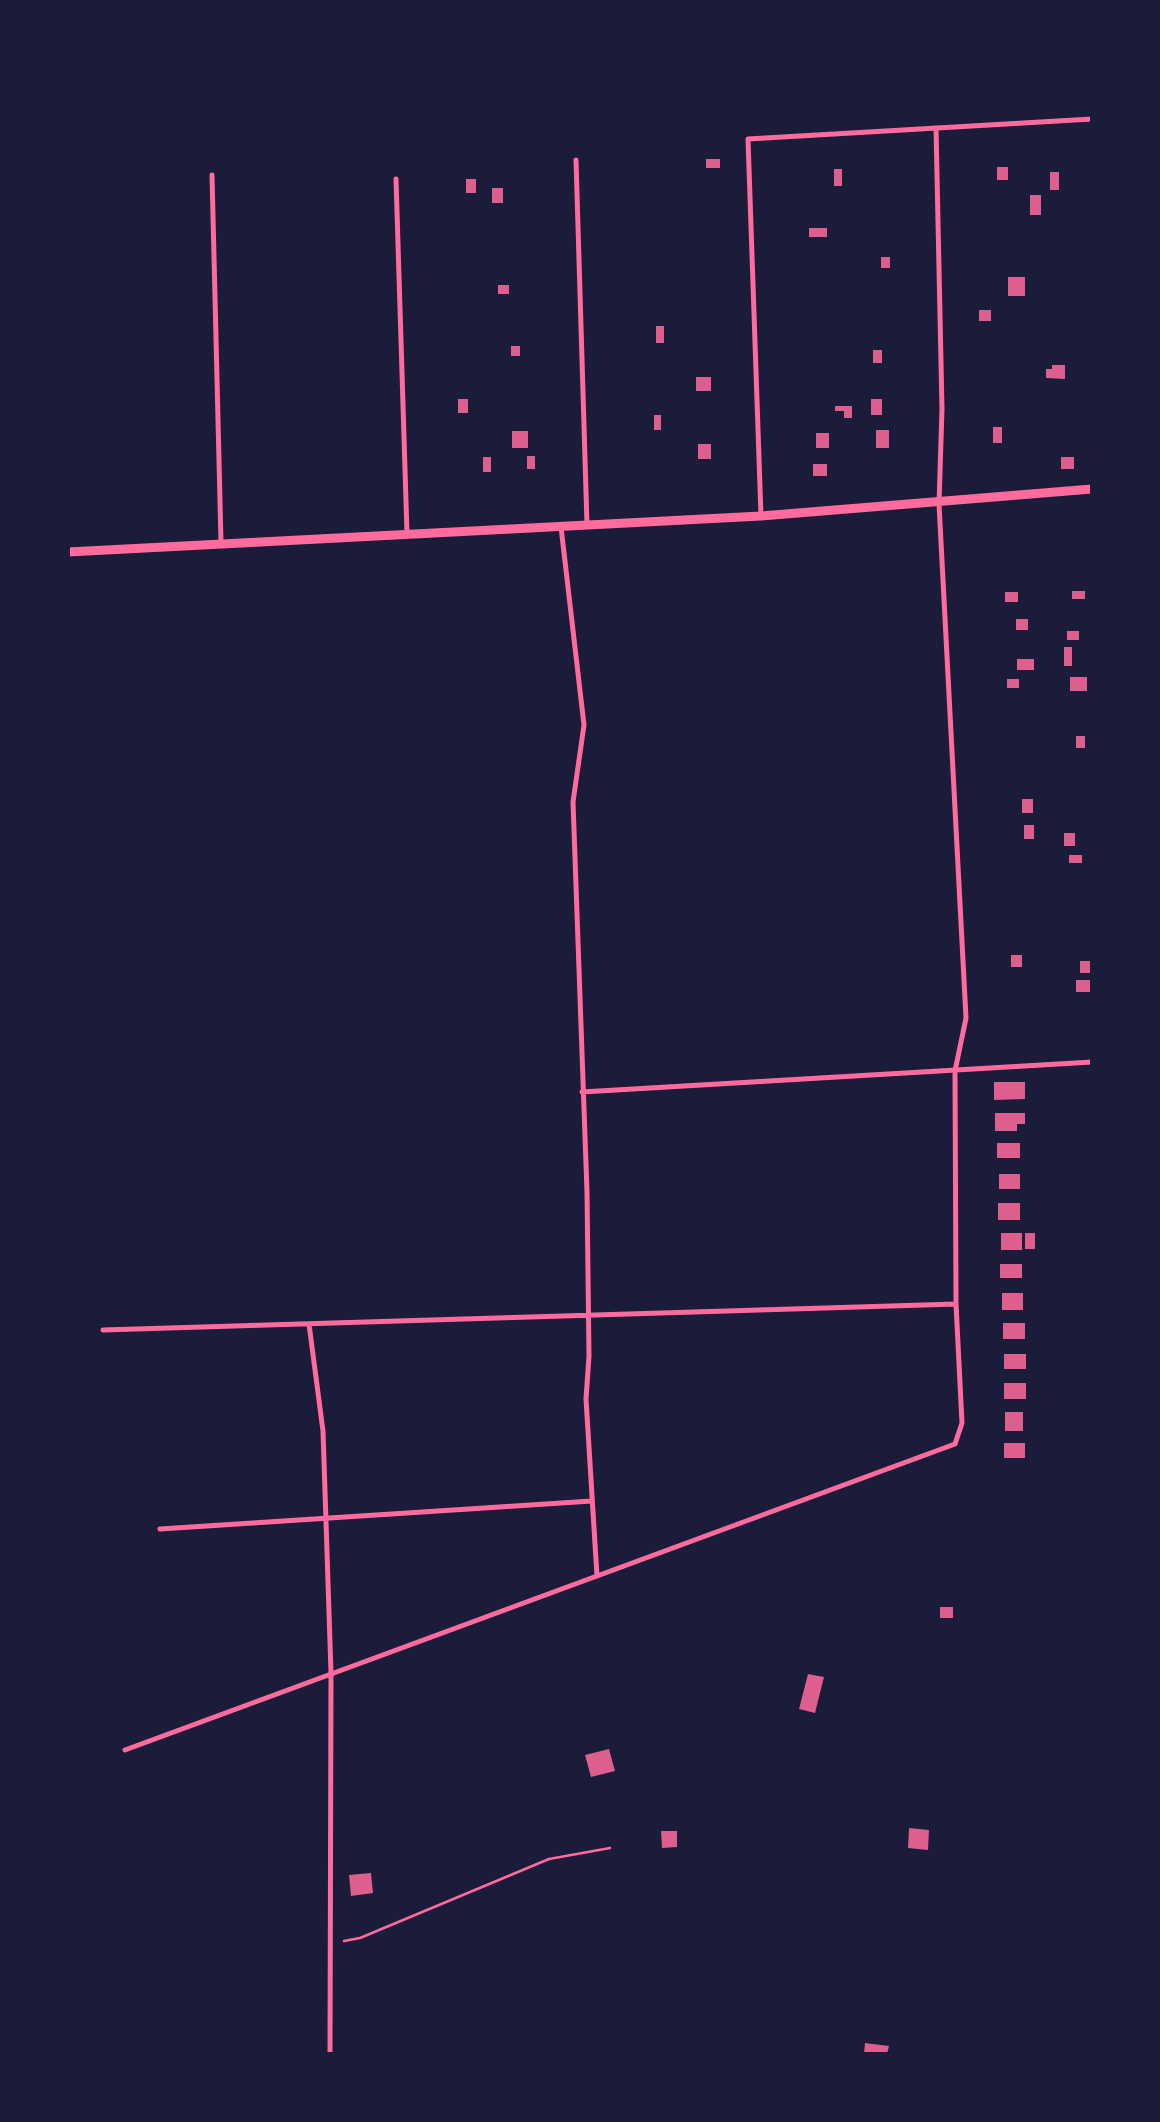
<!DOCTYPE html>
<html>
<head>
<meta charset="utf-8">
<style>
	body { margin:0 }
	#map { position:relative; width:1160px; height:2122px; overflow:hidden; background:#1b1b3a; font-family:Mulish,sans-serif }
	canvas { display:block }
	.frame { position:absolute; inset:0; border:70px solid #1b1b3a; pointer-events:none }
</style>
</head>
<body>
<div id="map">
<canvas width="1160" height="2122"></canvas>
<div class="frame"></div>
</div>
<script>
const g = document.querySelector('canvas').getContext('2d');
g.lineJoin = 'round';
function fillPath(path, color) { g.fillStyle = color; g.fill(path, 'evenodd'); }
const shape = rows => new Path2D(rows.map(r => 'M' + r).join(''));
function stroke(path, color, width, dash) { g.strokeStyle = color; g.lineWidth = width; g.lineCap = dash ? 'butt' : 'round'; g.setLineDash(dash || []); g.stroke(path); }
fillPath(shape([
	[706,159,720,159,720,168,706,168],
	[997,167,1008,167,1008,180,997,180],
	[834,169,842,169,842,186,834,186],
	[1050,172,1059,172,1059,190,1050,190],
	[466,179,476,179,476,193,466,193],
	[492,188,503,188,503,203,492,203],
	[1030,195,1041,195,1041,215,1030,215],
	[809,228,827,228,827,237,809,237],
	[881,257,890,257,890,268,881,268],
	[1008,277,1025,277,1025,296,1008,296],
	[498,285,509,285,509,294,498,294],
	[979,310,991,310,991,321,979,321],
	[656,326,664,326,664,343,656,343],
	[511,346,520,346,520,356,511,356],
	[873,350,882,350,882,363,873,363],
	[1052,365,1065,365,1065,379,1046,378,1046,369,1052,369],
	[696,377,711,377,711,391,696,391],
	[458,399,468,399,468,413,458,413],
	[871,399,882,399,882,415,871,415],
	[835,406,852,406,852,418,844,418,844,411,835,411],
	[654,415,661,415,661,430,654,430],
	[993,427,1002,427,1002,443,993,443],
	[876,430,889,430,889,448,876,448],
	[512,431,528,431,528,448,512,448],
	[816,433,829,433,829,448,816,448],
	[698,444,711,444,711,459,698,459],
	[527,456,535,456,535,469,527,469],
	[483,457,491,457,491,472,483,472],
	[1061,457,1074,457,1074,469,1061,469],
	[813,464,827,464,827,476,813,476],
	[1072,591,1085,591,1085,599,1072,599],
	[1005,592,1018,592,1018,602,1005,602],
	[1016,619,1028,619,1028,630,1016,630],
	[1067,631,1079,631,1079,640,1067,640],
	[1064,647,1072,647,1072,666,1064,666],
	[1017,659,1034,659,1034,670,1017,670],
	[1070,677,1087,677,1087,691,1070,691],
	[1007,679,1019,679,1019,688,1007,688],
	[1076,736,1085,736,1085,748,1076,748],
	[1022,799,1033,799,1033,813,1022,813],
	[1024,825,1034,825,1034,839,1024,839],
	[1064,833,1075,833,1075,846,1064,846],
	[1069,855,1082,855,1082,863,1069,863],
	[1011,955,1022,955,1022,967,1011,967],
	[1080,961,1092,961,1092,973,1080,973],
	[1076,980,1092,980,1092,992,1076,992],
	[994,1082,1025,1082,1025,1099,994,1100],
	[995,1113,1025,1113,1025,1124,1017,1124,1017,1131,995,1131],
	[997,1143,1020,1143,1020,1158,997,1158],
	[999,1174,1020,1174,1020,1189,999,1189],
	[998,1203,1020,1203,1020,1220,998,1220],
	[1001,1233,1022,1233,1022,1250,1001,1250],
	[1025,1233,1035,1233,1035,1249,1025,1249],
	[1000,1264,1022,1264,1022,1278,1000,1278],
	[1002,1293,1023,1293,1023,1310,1002,1310],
	[1003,1323,1025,1323,1025,1339,1003,1339],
	[1004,1354,1026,1354,1026,1369,1004,1369],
	[1004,1383,1026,1383,1026,1399,1004,1399],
	[1005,1412,1023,1412,1023,1431,1005,1431],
	[1004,1443,1025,1443,1025,1458,1004,1458],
	[940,1607,953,1607,953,1618,940,1618],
	[808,1674,824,1677,815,1713,799,1709],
	[609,1749,615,1771,591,1777,585,1755],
	[909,1828,929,1830,928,1850,908,1848],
	[661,1831,677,1831,677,1847,662,1848],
	[371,1873,373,1893,351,1896,349,1875],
	[865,2043,889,2046,887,2054,864,2054]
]), '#dd5f8e');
stroke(shape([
	[344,1941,360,1938,549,1859,610,1848]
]), '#ff6b9d', 2.5);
stroke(shape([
	[576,160,587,525],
	[212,175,221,542],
	[396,179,407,534],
	[761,516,748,139,1092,119],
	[561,527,584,725,573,802,587,1192,589,1356,586,1399,597,1576],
	[582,1092,1092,1062],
	[309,1324,323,1431,331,1673,330,2054],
	[103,1330,956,1304],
	[160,1529,592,1501],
	[125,1750,955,1444,962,1423,956,1304,955,1071,966,1018,939,504,942,409,936,128]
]), '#ff6b9d', 5);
stroke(shape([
	[68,552,761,516,1092,489]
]), '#ff6b9d', 9);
</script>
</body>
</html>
